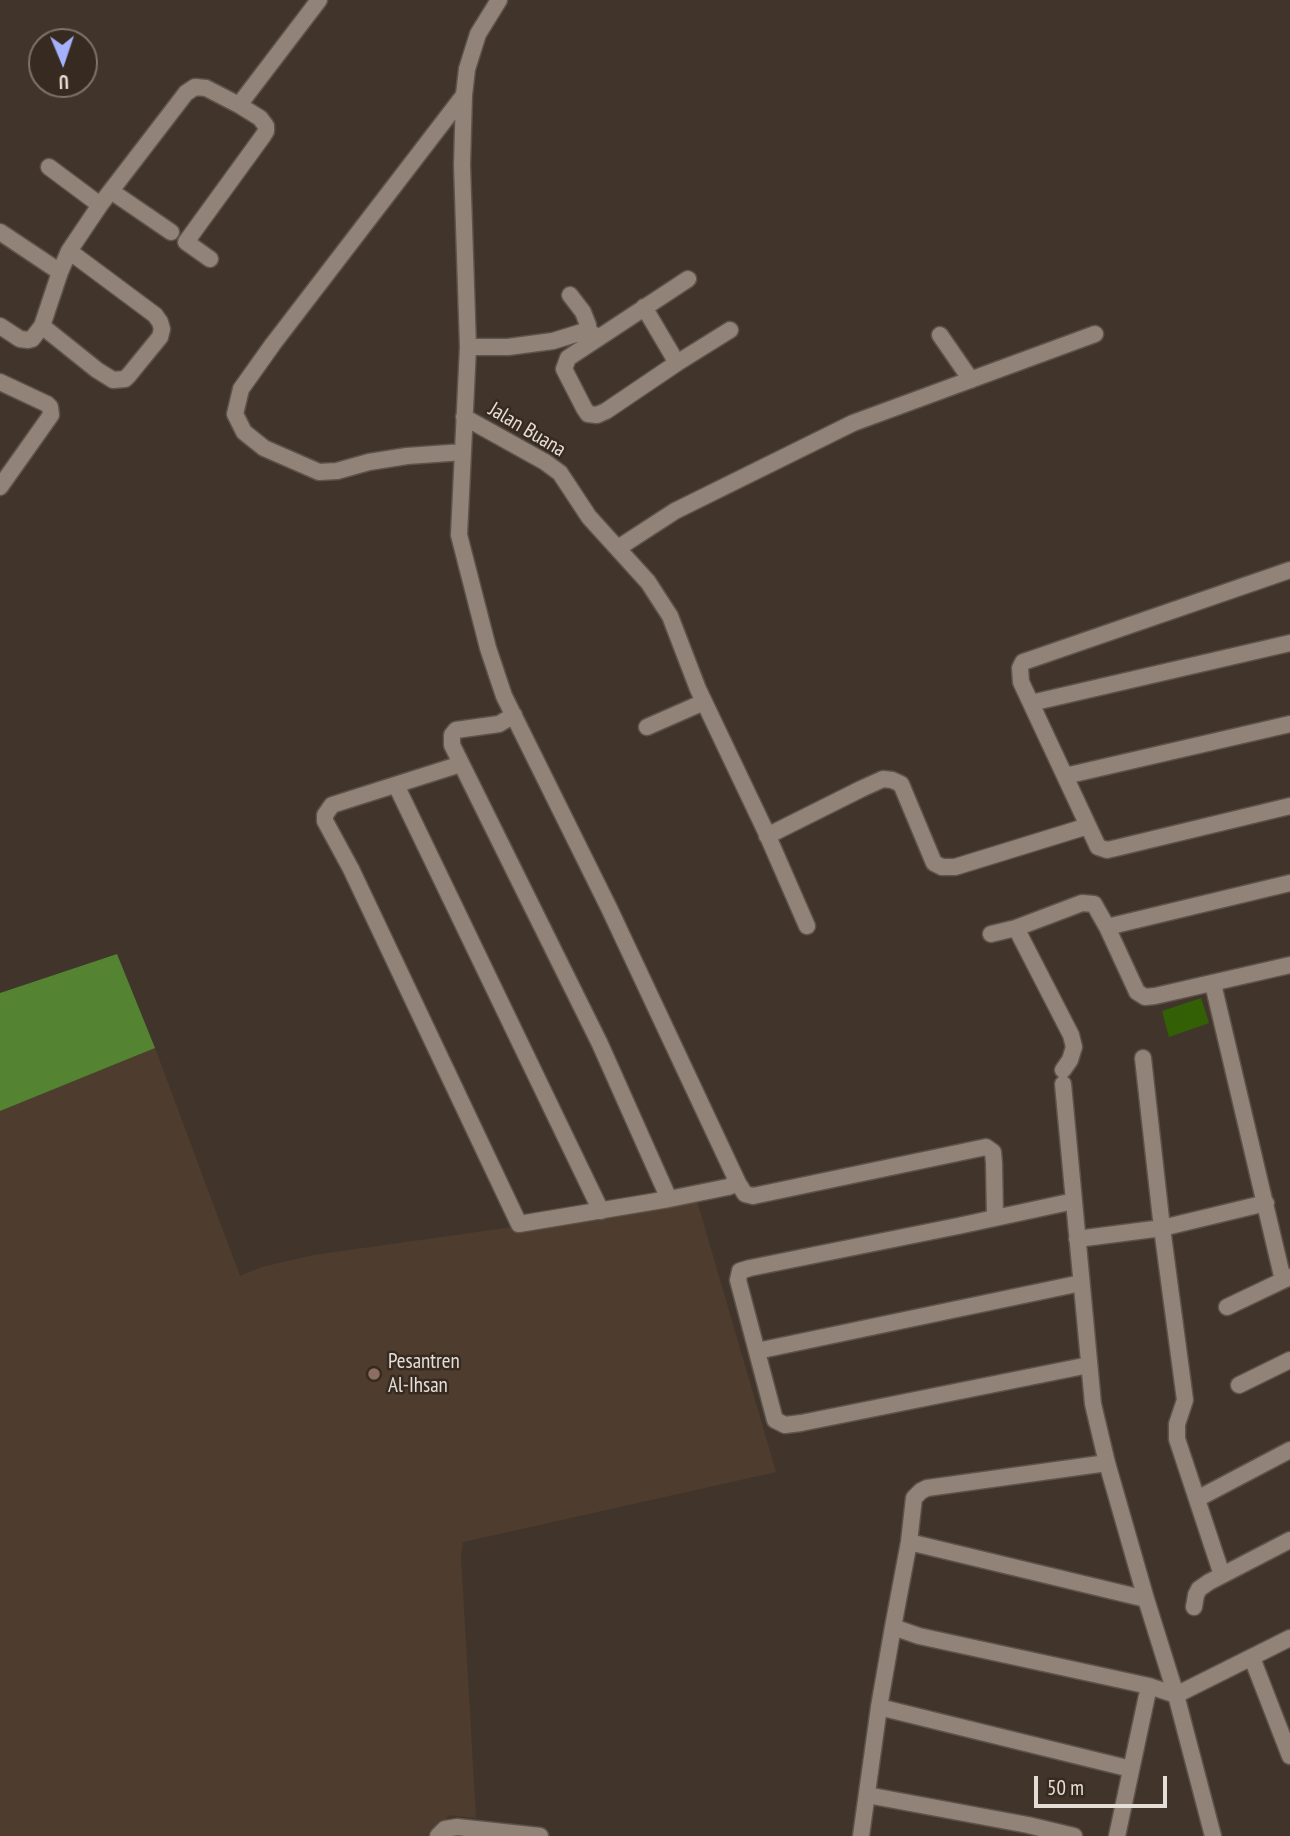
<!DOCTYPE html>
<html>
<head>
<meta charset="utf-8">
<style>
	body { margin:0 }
	#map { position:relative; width:1290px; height:1836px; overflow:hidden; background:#41352b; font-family:"PT Sans Narrow",sans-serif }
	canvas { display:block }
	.north { position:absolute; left:28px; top:28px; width:70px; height:70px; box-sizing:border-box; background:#372b21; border:2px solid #7d736a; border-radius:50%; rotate:178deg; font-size:19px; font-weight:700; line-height:28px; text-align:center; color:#e5ded7 }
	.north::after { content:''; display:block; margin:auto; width:24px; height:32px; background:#a5b1fc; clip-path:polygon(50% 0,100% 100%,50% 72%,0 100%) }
	.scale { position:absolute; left:1034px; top:1776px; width:133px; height:32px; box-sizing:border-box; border:4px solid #e5ded7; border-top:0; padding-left:9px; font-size:21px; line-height:24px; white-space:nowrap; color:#e5ded7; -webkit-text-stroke:5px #372b21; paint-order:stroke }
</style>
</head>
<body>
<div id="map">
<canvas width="1290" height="1836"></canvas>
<div class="north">U</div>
<div class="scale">50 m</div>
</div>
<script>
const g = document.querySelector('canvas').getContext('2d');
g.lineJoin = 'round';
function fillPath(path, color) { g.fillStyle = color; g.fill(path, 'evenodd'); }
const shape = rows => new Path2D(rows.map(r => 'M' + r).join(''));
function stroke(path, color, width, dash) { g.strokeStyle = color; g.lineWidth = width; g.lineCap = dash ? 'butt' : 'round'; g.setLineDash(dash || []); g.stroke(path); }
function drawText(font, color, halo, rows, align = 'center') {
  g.font = font + ' "PT Sans Narrow",sans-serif'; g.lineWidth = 5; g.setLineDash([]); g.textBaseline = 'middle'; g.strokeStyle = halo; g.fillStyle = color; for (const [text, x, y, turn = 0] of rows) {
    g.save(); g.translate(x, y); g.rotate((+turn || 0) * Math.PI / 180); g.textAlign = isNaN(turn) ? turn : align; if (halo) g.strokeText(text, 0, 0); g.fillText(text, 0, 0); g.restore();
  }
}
fillPath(shape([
	[155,1048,240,1276,262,1267,314,1255,697,1201,776,1472,463,1542,461,1557,476,1818,449,1815,435,1836,0,1836,0,1110]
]), '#4e3d2e');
fillPath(shape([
	[1201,998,1209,1023,1169,1037,1162,1011]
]), '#336005');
fillPath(shape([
	[117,954,155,1048,0,1111,0,993]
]), '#548332');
const minor = shape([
	[239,105,319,0],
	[49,167,100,205],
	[111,191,171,232],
	[0,232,60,272],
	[570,295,583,312,588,325,588,332],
	[644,307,677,363,730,330],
	[0,326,20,339,28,340,32,339,42,326,97,370,113,380,125,379,129,375,160,337,162,329,160,322,155,315,69,251],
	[42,326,60,272,69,251,100,205,186,93,195,87,206,88,239,105,260,118,266,126,266,131,263,136,186,242,210,259],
	[940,335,971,380],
	[468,347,508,347,553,341,582,332,593,334,598,338],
	[677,363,606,411,597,415,588,414,584,408,564,369,568,358,688,279],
	[0,382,47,404,50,407,51,415,0,487],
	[464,417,545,462,560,473,589,517,648,582,670,616,698,689,766,832,807,926],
	[463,452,407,456,369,462,337,471,319,472,264,448,244,432,235,414,241,389,273,344,464,95],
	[618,548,675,511,853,423,1095,334],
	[1290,570,1029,660,1023,662,1020,668,1021,682,1098,847,1107,850,1116,848,1290,806],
	[1031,703,1290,643],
	[514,715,499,724,456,730,452,735,452,745,600,1044,669,1199],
	[647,727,704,702],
	[461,764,332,805,325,815,325,821,351,869,519,1224,669,1199,728,1187,738,1183,609,908,504,696,488,648,459,535,468,347,462,165,464,95,467,69,478,34,499,0],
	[1065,776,1290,724],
	[396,785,601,1211],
	[767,836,861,789,883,779,892,780,901,784,934,863,942,867,955,867,1088,826],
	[1107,927,1290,883],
	[1016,928,1071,1035,1074,1047,1070,1060,1063,1070],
	[991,934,1016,928,1082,903,1094,904,1107,927,1137,992,1145,997,1155,996,1290,965],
	[1213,984,1283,1280],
	[1143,1058,1162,1228,1185,1400,1177,1424,1177,1439,1222,1575],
	[1063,1084,1093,1404,1107,1463,1146,1599,1176,1695,1213,1836],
	[738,1183,745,1194,753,1196,986,1147,993,1152,994,1163,995,1218],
	[1074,1201,958,1226,750,1268,740,1271,738,1280,775,1420,785,1425,801,1423,1089,1365],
	[1077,1239,1162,1228,1266,1203],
	[1227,1307,1290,1277],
	[757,1351,1081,1283],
	[1239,1385,1290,1360],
	[1197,1499,1290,1450],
	[909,1542,914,1498,921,1491,927,1488,1107,1463],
	[1194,1607,1196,1595,1199,1589,1209,1582,1290,1540],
	[893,1627,909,1542,1146,1599],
	[1252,1658,1290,1756],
	[1176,1695,1290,1638],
	[879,1707,1131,1769],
	[867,1795,1028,1825,1074,1836],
	[438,1836,445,1829,457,1827,540,1836],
	[861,1836,879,1707,893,1627,919,1636,1149,1686,1176,1695],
	[1117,1836,1149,1686]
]);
stroke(minor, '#5d534a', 19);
stroke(minor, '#918377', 16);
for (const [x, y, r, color] of [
	[374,1374,7,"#8d6e63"]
]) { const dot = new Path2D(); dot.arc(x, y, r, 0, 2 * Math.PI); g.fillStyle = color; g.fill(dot); stroke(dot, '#372b21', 2.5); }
drawText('21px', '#e5ded7', '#372b21', [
	["Jalan Buana",527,430,31]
]);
drawText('21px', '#e5ded7', '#372b21', [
	["Pesantren",388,1362],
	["Al-Ihsan",388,1386]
], 'left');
</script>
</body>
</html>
